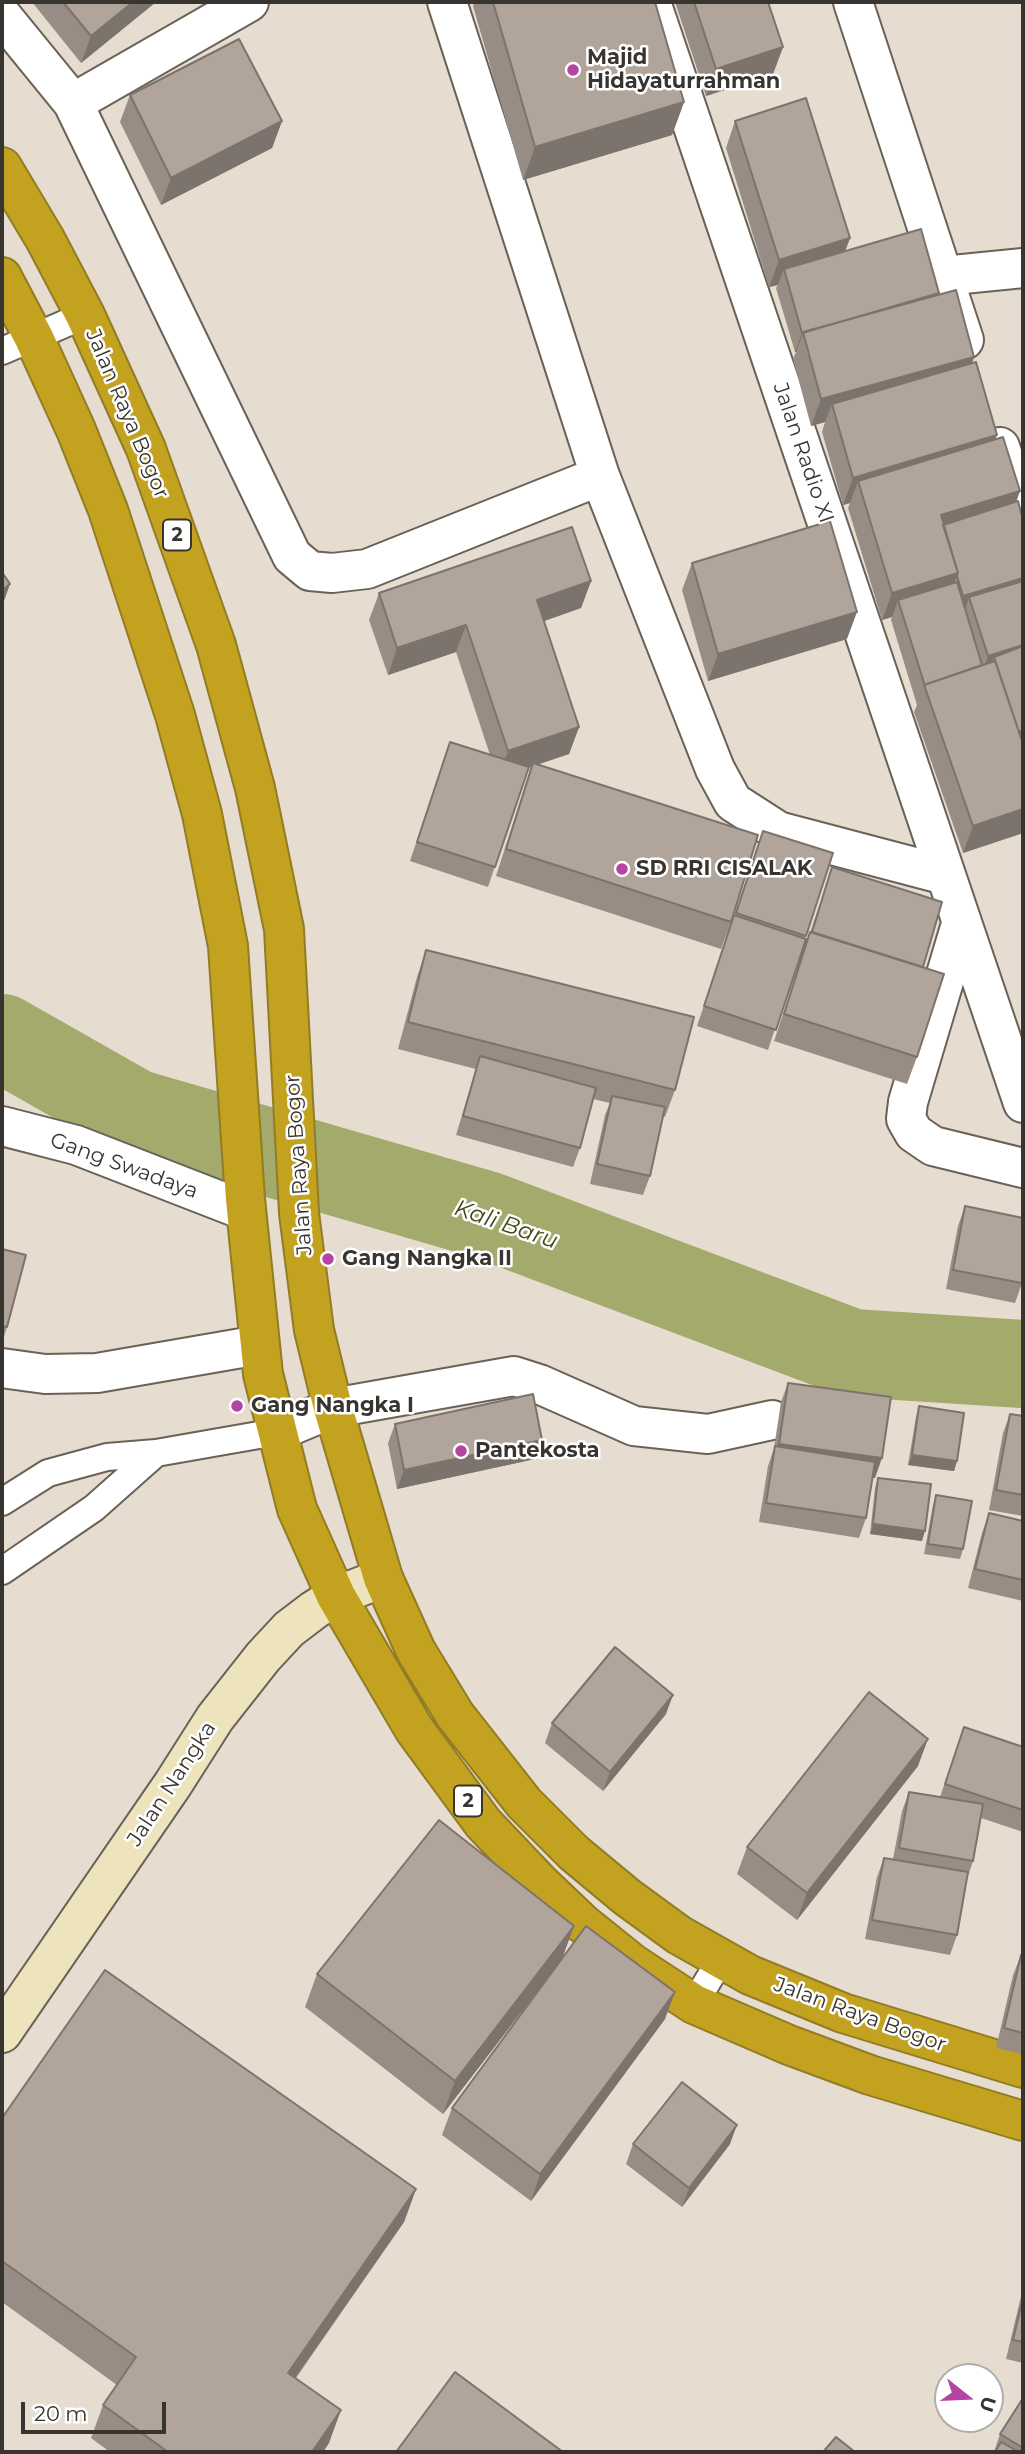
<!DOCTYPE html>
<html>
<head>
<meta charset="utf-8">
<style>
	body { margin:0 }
	#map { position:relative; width:1025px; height:2454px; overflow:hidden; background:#e6ddd0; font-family:Montserrat,sans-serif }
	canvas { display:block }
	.frame { position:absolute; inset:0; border:4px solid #383530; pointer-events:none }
	.north { position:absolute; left:934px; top:2363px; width:70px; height:70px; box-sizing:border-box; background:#fff; border:2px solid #afaeac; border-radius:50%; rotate:108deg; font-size:19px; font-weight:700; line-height:28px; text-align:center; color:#383530 }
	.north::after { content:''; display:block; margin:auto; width:24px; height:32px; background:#b444a1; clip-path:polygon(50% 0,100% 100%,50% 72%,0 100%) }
	.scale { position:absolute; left:21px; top:2402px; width:145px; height:32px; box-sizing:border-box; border:4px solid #383530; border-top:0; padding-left:9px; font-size:21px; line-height:24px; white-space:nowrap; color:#383530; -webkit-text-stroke:5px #fff; paint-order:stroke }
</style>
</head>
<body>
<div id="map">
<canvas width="1025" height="2454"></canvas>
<div class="frame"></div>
<div class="north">U</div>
<div class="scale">20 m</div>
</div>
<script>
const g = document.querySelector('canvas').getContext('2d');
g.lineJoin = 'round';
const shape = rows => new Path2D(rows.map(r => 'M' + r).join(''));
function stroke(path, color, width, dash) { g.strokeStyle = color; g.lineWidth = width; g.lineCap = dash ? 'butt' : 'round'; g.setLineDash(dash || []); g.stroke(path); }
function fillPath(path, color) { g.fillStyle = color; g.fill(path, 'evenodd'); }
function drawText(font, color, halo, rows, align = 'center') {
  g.font = font + ' Montserrat,sans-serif'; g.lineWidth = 5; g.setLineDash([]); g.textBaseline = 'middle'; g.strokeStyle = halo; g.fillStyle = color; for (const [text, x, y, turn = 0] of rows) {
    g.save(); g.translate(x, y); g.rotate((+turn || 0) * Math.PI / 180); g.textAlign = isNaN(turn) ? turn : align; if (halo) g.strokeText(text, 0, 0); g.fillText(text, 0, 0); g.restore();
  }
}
stroke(shape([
	[2,1038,134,1113,486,1215,852,1353,1023,1364]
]), '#a3aa6c', 88);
const lane = shape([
	[2,351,85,315],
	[2,1502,48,1473,107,1457,156,1453,276,1432],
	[2,1571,94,1508,156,1453],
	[694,2004,721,1959]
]);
const street = shape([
	[447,2,600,476,715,769,733,802,778,831,945,875],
	[651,2,1023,1103],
	[853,2,964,340],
	[2,16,73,103,292,556,310,571,332,573,367,569,600,476],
	[73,103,249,2],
	[943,276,1023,268],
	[1000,447,1023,515],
	[961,924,908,1102,906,1119,914,1133,933,1146,1023,1168],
	[2,1126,76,1145,246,1211],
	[2,1368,45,1374,97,1373,259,1345],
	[276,1432,333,1408,514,1376,539,1384,634,1426,708,1434,772,1420]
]);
const secondary = shape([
	[2,2033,173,1784,215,1718,263,1657,289,1629,314,1610,336,1596,383,1578]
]);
const highway = shape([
	[2,167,45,239,85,315,146,449,216,645,255,788,284,929,299,1213,314,1330,333,1408,383,1578,416,1651,455,1715,524,1803,574,1853,627,1897,679,1935,750,1975,843,2013,1023,2068],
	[2,277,34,338,76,430,108,510,175,715,202,814,228,946,245,1199,263,1374,297,1509,336,1596,414,1729,483,1823,540,1883,582,1923,633,1964,694,2004,789,2045,870,2075,1023,2121]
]);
stroke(lane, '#6a6157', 30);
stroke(street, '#6a6157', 42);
stroke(secondary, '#6a6157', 42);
stroke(highway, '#927c25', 42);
stroke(lane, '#fff', 26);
stroke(street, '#fff', 38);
stroke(secondary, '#ede3bc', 38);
stroke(highway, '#c2a21f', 38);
fillPath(shape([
	[32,2,156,2,81,63],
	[475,2,655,2,684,102,672,135,523,180,473,6],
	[675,2,768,2,783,47,773,74,706,96],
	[130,95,282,121,272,148,161,205,120,122],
	[735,121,850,238,845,251,939,293,938,295,974,357,972,364,996,439,1020,491,1016,502,1023,833,963,853,914,712,917,705,891,620,892,617,882,620,848,508,850,503,843,505,822,432,825,422,811,426,793,359,796,352,795,352,776,288,778,285,769,287,726,148],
	[692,563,847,639,708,681,682,590],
	[591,581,581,608,544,621,579,727,569,754,538,764,731,922,721,949,496,876,531,767,528,768,488,887,410,861,450,742,490,755,456,652,388,675,369,620,379,593],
	[763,831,833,853,768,1050,697,1026],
	[832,867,923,967,917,1057,907,1084,774,1041],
	[426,950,675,1090,665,1117,663,1116,650,1176,643,1195,590,1184,605,1115,610,1103,593,1099,580,1148,573,1167,456,1135,476,1069,398,1049,417,977],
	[965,1206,1022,1283,1015,1303,946,1289,958,1226],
	[2,1249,7,1327,2,1343],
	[788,1383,875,1478,872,1477,866,1518,859,1538,759,1522,768,1466,774,1448,781,1402],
	[919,1406,957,1461,954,1471,908,1465,916,1417],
	[1010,1414,1023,1416,1023,1516,989,1510,1003,1433],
	[395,1424,542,1440,535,1459,397,1489,388,1443],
	[878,1478,922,1541,870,1534,875,1488],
	[936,1495,963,1549,960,1559,924,1554,933,1505],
	[989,1513,1023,1521,1023,1601,968,1588,982,1533],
	[666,1714,603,1791,545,1743,552,1723],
	[964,1727,1023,1747,1023,1832,981,1818,973,1861,967,1879,957,1935,950,1955,865,1939,877,1877,884,1858,893,1859,902,1811,909,1792,940,1797],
	[918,1766,797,1920,737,1874,747,1847],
	[1021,1955,1023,1956,1023,2054,996,2048,1013,1975],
	[562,1959,665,2019,531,2201,442,2135,452,2108,562,1959,443,2114,305,2007,317,1974],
	[2,2118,416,2189,404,2222,296,2378,329,2443,323,2452,110,2452,91,2438,103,2405,117,2385,2,2302],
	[633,2144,730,2144,682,2207,626,2164],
	[1023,2288,1023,2363,1006,2359],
	[1023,2398,1023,2452,994,2452,1000,2434]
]), '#988d85');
fillPath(shape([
	[133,2,156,2,81,63,91,36],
	[783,47,773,74,706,96,716,69],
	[684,102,672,135,523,180,535,147],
	[282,121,272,148,161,205,171,178],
	[850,238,840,265,784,269,778,285,769,287,779,260],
	[802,333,803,333,796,352,795,352],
	[974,357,964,384,832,404,825,422,811,426,821,399],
	[997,435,987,462,858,481,850,503,843,505,853,478],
	[1020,491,1010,518,946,538,941,515],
	[958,573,948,600,898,600,892,617,882,620,892,593],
	[1023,578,1023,595,969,597,964,613,956,616,963,596],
	[591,581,581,608,527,627,537,600],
	[10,584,2,607,2,590],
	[857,612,847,639,708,681,718,654],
	[466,625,456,652,388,675,397,648],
	[1023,645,998,670,994,657,988,673,981,675,988,656],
	[579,727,569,754,498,778,508,751],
	[1023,730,1023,747,1019,732],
	[1023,809,1023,833,963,853,973,826],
	[542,1440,535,1459,397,1489,404,1470],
	[779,1444,882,1458,875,1478,772,1463],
	[912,1455,957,1461,954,1471,908,1465],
	[873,1524,925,1531,922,1541,870,1534],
	[673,1695,666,1714,603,1791,610,1772],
	[928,1739,918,1766,797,1920,807,1893],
	[574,1926,562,1959,443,2114,455,2081],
	[675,1992,665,2019,531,2201,540,2174],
	[737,2125,730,2144,682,2207,689,2188],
	[416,2189,404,2222,276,2405,288,2373],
	[341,2410,329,2443,323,2452,312,2452]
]), '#7c736c');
const building = shape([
	[63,2,133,2,91,36,63,2],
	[493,2,655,2,684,102,535,147,493,2],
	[694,2,768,2,783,47,716,69,694,2],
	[239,39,282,121,171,178,130,95,239,39],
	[806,98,850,238,779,260,735,121,806,98],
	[921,229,939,293,802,333,784,269,921,229],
	[956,290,974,357,821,399,803,332,956,290],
	[976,362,997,435,853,478,832,404,976,362],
	[1003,437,1020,491,941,515,958,573,892,593,858,481,1003,437],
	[1018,501,1023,520,1023,578,963,596,957,576,958,573,943,525,1018,501],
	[830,521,857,612,718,654,692,563,830,521],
	[572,527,591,581,537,600,579,727,508,751,466,625,397,648,379,593,572,527],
	[2,572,10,584,2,590,2,572],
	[1023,581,1023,645,988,656,969,597,1023,581],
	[957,582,982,665,924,685,925,686,898,600,957,582],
	[1023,646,1023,730,1019,732,994,657,1023,646],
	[995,661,1023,744,1023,809,973,826,924,685,995,661],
	[450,742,529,767,495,867,417,842,450,742],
	[533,763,758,835,731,922,506,849,533,763],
	[763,831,833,853,806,936,736,913,763,831],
	[832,867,942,902,923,967,812,932,832,867],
	[734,915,806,939,776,1030,704,1006,734,915],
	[810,932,944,974,917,1057,784,1014,810,932],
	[426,950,694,1017,675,1090,408,1022,426,950],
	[480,1056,596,1088,580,1148,463,1116,480,1056],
	[612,1096,665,1107,650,1176,597,1164,612,1096],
	[965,1206,1023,1218,1022,1283,953,1270,965,1206],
	[2,1249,26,1255,7,1327,2,1326,2,1249],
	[788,1383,891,1397,882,1458,779,1444,788,1383],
	[533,1394,542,1440,404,1470,395,1424,533,1394],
	[919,1406,964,1413,957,1461,912,1455,919,1406],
	[1010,1414,1023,1416,1023,1495,996,1490,1010,1414],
	[775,1446,875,1462,866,1518,766,1503,775,1446],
	[878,1478,931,1484,925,1531,873,1524,878,1478],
	[936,1495,972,1501,963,1549,928,1544,936,1495],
	[989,1513,1023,1521,1023,1580,975,1569,989,1513],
	[615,1647,673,1695,610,1772,552,1723,615,1647],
	[869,1692,928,1739,807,1893,747,1847,869,1692],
	[964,1727,1023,1747,1023,1810,945,1784,964,1727],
	[909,1792,983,1804,973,1861,899,1848,909,1792],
	[439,1820,574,1926,455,2081,317,1974,439,1820],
	[884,1858,968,1872,957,1935,872,1920,884,1858],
	[586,1926,675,1992,540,2174,452,2108,586,1926],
	[1021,1955,1023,1956,1023,2033,1004,2028,1021,1955],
	[105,1970,416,2189,288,2373,341,2410,312,2452,168,2452,103,2405,136,2357,2,2261,2,2118,105,1970],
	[682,2082,737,2125,689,2188,633,2144,682,2082],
	[1023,2298,1023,2342,1013,2340,1023,2298],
	[455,2372,563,2452,396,2452,455,2372],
	[1023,2398,1023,2448,1000,2434,1023,2398],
	[836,2437,855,2452,823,2452,836,2437],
	[1001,2442,1019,2452,995,2452,1001,2442]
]);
fillPath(building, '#b1a49b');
stroke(building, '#7c736c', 2);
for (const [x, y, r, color] of [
	[573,70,7,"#b444a1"],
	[622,869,7,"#b444a1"],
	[328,1259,7,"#b444a1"],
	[237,1406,7,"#b444a1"],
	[461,1451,7,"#b444a1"]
]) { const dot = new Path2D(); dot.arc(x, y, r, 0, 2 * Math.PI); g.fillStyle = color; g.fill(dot); stroke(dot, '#fff', 2.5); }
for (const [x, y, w] of [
	[177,535,28],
	[468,1801,28]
]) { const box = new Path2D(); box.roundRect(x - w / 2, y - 15.5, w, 31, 5); g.fillStyle = '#fff'; g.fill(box); stroke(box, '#383530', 2); }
drawText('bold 19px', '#383530', null, [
	["2",177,535],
	["2",468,1801]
]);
drawText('bold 21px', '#383530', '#fff', [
	["Majid",587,58],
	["Hidayaturrahman",587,82],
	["SD RRI CISALAK",636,869],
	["Gang Nangka II",342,1259],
	["Gang Nangka I",251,1406],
	["Pantekosta",475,1451]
], 'left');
drawText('21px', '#383530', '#fff', [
	["Jalan Raya Bogor",127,414,67],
	["Jalan Radio XI",803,453,71],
	["Jalan Raya Bogor",299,1165,-94],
	["Gang Swadaya",124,1166,20],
	["Jalan Nangka",172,1784,-57],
	["Jalan Raya Bogor",860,2015,20]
]);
drawText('italic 23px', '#45491a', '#fff', [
	["Kali Baru",506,1225,19]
]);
</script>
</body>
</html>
